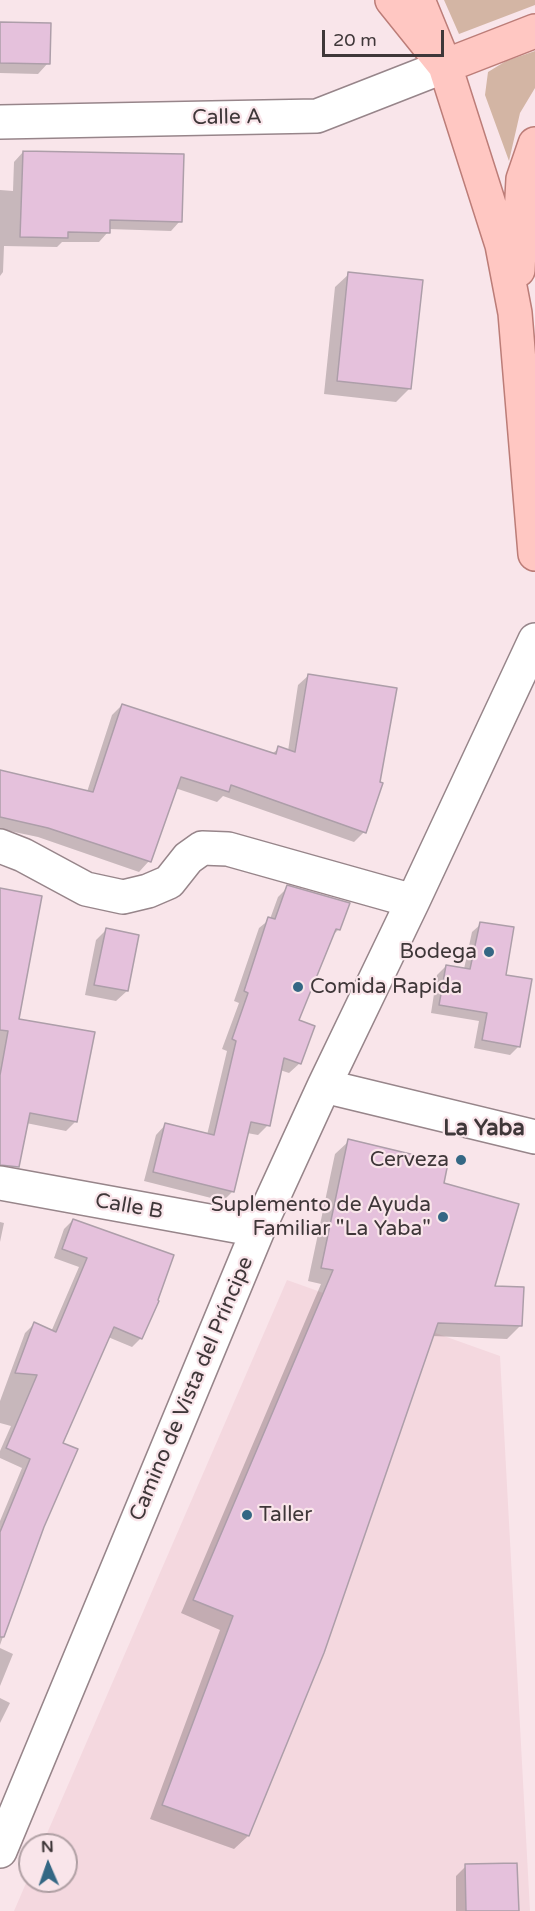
<!DOCTYPE html>
<html>
<head>
<meta charset="utf-8">
<style>
	body { margin:0 }
	#map { position:relative; width:535px; height:1911px; overflow:hidden; background:#f9e5ea; font-family:"Varela Round",sans-serif }
	canvas { display:block }
	.north { position:absolute; left:18px; top:1833px; width:60px; height:60px; box-sizing:border-box; background:#f9e5ea; border:2px solid #af9fa3; border-radius:50%; rotate:358deg; font-size:16px; font-weight:700; line-height:24px; text-align:center; color:#3f3739 }
	.north::after { content:''; display:block; margin:auto; width:21px; height:27px; background:#346784; clip-path:polygon(50% 0,100% 100%,50% 72%,0 100%) }
	.scale { position:absolute; left:322px; top:30px; width:122px; height:27px; box-sizing:border-box; border:3px solid #3f3739; border-top:0; padding-left:8px; font-size:18px; line-height:21px; white-space:nowrap; color:#3f3739; -webkit-text-stroke:4px #f9e5ea; paint-order:stroke }
</style>
</head>
<body>
<div id="map">
<canvas width="535" height="1911"></canvas>
<div class="north">N</div>
<div class="scale">20 m</div>
</div>
<script>
const g = document.querySelector('canvas').getContext('2d');
g.lineJoin = 'round';
function fillPath(path, color) { g.fillStyle = color; g.fill(path, 'evenodd'); }
const shape = rows => new Path2D(rows.map(r => 'M' + r).join(''));
function stroke(path, color, width, dash) { g.strokeStyle = color; g.lineWidth = width; g.lineCap = dash ? 'butt' : 'round'; g.setLineDash(dash || []); g.stroke(path); }
function drawText(font, color, halo, rows, align = 'center') {
  g.font = font + ' "Varela Round",sans-serif'; g.lineWidth = 4.5; g.setLineDash([]); g.textBaseline = 'middle'; g.strokeStyle = halo; g.fillStyle = color; for (const [text, x, y, turn = 0] of rows) {
    g.save(); g.translate(x, y); g.rotate((+turn || 0) * Math.PI / 180); g.textAlign = isNaN(turn) ? turn : align; if (halo) g.strokeText(text, 0, 0); g.fillText(text, 0, 0); g.restore();
  }
}
fillPath(shape([
	[287,1280,500,1356,530,1911,14,1911,30,1874,30,1881,66,1881,66,1845,42,1845]
]), '#f4d8df');
fillPath(shape([
	[444,0,535,0,535,5,459,34],
	[535,51,535,88,520,113,509,161,485,95,488,72,506,61]
]), '#d3b5a4');
fillPath(shape([
	[0,23,48,63,38,74,0,73],
	[23,152,180,221,171,231,108,229,108,232,99,242,62,242,57,247,4,246,3,272,0,276,0,190,13,191,14,162],
	[349,274,410,388,396,402,324,394,335,287],
	[309,675,364,832,354,842,223,796,217,802,175,788,149,861,139,872,38,837,0,829,0,771,87,792,112,715,122,705,272,754,279,748,288,751,298,685],
	[288,887,339,929,331,937,297,1021,300,1063,289,1073,280,1070,268,1125,258,1135,247,1133,233,1191,223,1201,144,1181,156,1135,166,1124,207,1135,227,1051,222,1049,239,1003,234,1001,259,928,270,919,278,897],
	[0,889,17,1020,76,1121,66,1131,26,1123,0,1152],
	[481,924,504,976,519,1046,510,1055,474,1048,479,1021,431,1013,437,975,446,966,464,969,472,932],
	[106,930,127,991,116,1001,85,995,96,940],
	[349,1141,493,1287,521,1325,507,1339,432,1336,248,1836,234,1849,150,1819,220,1630,181,1613,321,1284,308,1281,335,1154],
	[73,1220,141,1338,132,1347,108,1337,61,1444,43,1526,0,1645,0,1521,22,1468,0,1458,0,1451,11,1426,0,1423,0,1401,25,1333,34,1324,51,1332,79,1267,54,1258,64,1229],
	[0,1222,4,1223,0,1242],
	[0,1648,13,1654,0,1686],
	[0,1698,10,1703,0,1723],
	[466,1866,517,1911,456,1911,456,1876]
]), '#0003');
const building = shape([
	[0,22,51,23,50,64,0,63,0,22],
	[23,151,184,154,182,222,110,220,110,233,68,232,68,238,20,237,23,151],
	[348,272,423,280,411,389,337,381,348,272],
	[308,674,397,688,380,782,383,783,366,833,231,785,229,792,181,777,151,862,48,828,0,817,0,770,93,792,122,704,276,754,278,746,295,752,308,674],
	[287,885,350,903,340,930,336,929,299,1020,315,1026,301,1064,284,1058,270,1126,251,1122,234,1192,153,1172,165,1123,214,1135,236,1041,232,1039,248,993,244,991,268,917,275,919,287,885],
	[0,888,42,896,19,1019,95,1032,77,1122,30,1113,19,1167,0,1165,0,1075,8,1031,0,1030,0,888],
	[480,922,514,927,506,975,532,979,520,1047,482,1040,487,1013,439,1005,446,965,470,969,480,922],
	[106,928,139,935,128,991,94,985,106,928],
	[348,1139,448,1163,444,1183,519,1204,495,1286,524,1287,522,1326,438,1323,324,1653,249,1836,162,1805,233,1616,193,1600,333,1270,321,1268,348,1139],
	[73,1219,174,1255,158,1300,159,1301,142,1339,114,1327,63,1443,78,1449,44,1527,4,1637,0,1637,0,1532,30,1459,6,1448,37,1375,15,1373,34,1322,56,1332,87,1258,62,1249,73,1219],
	[517,1863,519,1911,466,1911,465,1864,517,1863]
]);
fillPath(building, '#e5c1dc');
stroke(building, '#ad9ea9', 1.5);
const minor = shape([
	[0,122,317,116,445,66],
	[0,846,23,855,86,889,123,897,148,891,169,882,188,858,202,848,228,849,413,901],
	[324,1086,535,1137],
	[0,1183,258,1230],
	[0,1851,258,1230,324,1086,413,901,535,640]
]);
const major = shape([
	[392,0,445,66,535,31],
	[418,0,445,66,502,245,515,313,535,554],
	[518,270,523,179,535,144]
]);
stroke(minor, '#97858a', 36);
stroke(major, '#bc7d78', 36);
stroke(minor, '#fff', 33);
stroke(major, '#ffc7c2', 33);
for (const [x, y, r, color] of [
	[489,952,6,"#346784"],
	[298,987,6,"#346784"],
	[461,1160,6,"#346784"],
	[443,1217,6,"#346784"],
	[247,1515,6,"#346784"]
]) { const dot = new Path2D(); dot.arc(x, y, r, 0, 2 * Math.PI); g.fillStyle = color; g.fill(dot); stroke(dot, '#f9e5ea', 2); }
drawText('21px', '#3f3739', '#f9e5ea', [
	["Calle A",227,118,-1],
	["Calle B",129,1207,10],
	["Camino de Vista del Príncipe",192,1389,-67]
]);
drawText('21px', '#3f3739', '#f9e5ea', [
	["Bodega",477,952],
	["Comida Rapida",310,987,"left"],
	["Cerveza",449,1160],
	["Suplemento de Ayuda",431,1205],
	["Familiar \"La Yaba\"",431,1229],
	["Taller",259,1515,"left"]
], 'right');
drawText('bold 22px', '#3f3739', '#f9e5ea', [
	["La Yaba",484,1129]
]);
</script>
</body>
</html>
